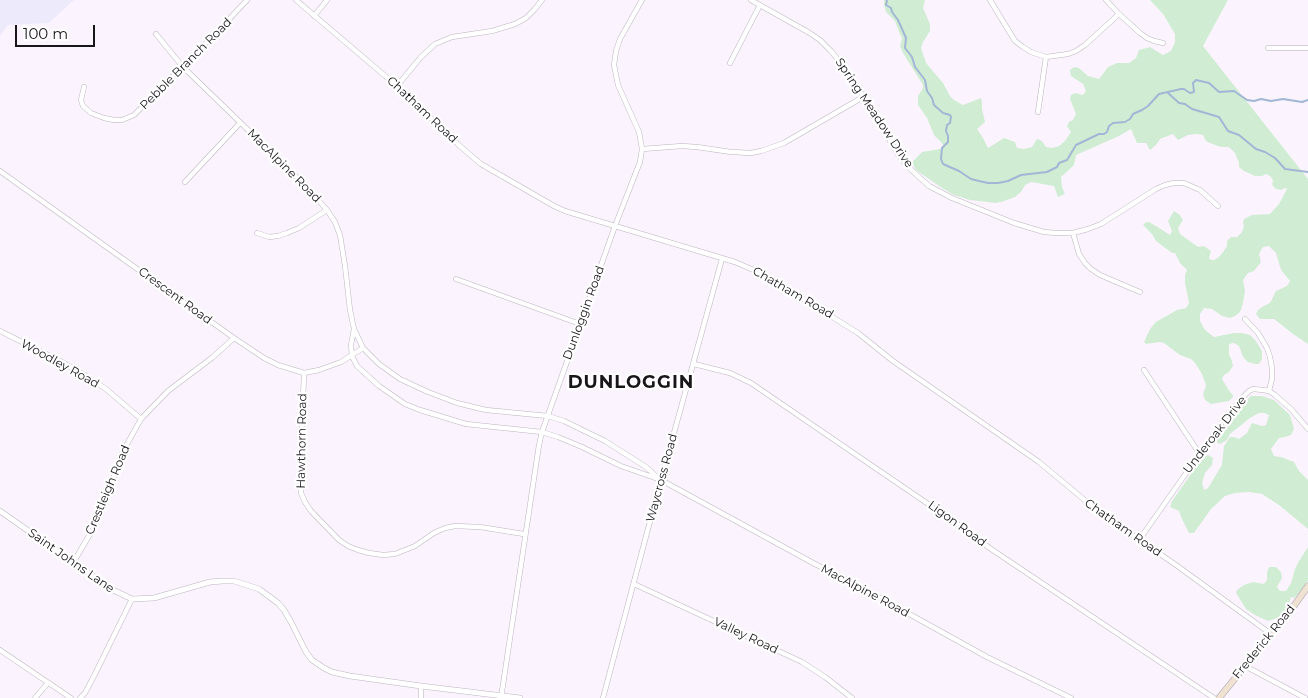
<!DOCTYPE html>
<html>
<head>
<meta charset="utf-8">
<style>
	body { margin:0 }
	#map { position:relative; width:1308px; height:698px; overflow:hidden; background:#fbf4fe; font-family:Montserrat,sans-serif }
	canvas { display:block }
	.scale { position:absolute; left:15px; top:25px; width:80px; height:22px; box-sizing:border-box; border:2px solid #19161a; border-top:0; padding-left:6px; font-size:15px; line-height:18px; white-space:nowrap; color:#19161a; -webkit-text-stroke:4px #fff; paint-order:stroke }
</style>
</head>
<body>
<div id="map">
<canvas width="1308" height="698"></canvas>
<div class="scale">100 m</div>
</div>
<script>
const g = document.querySelector('canvas').getContext('2d');
g.lineJoin = 'round';
function fillPath(path, color) { g.fillStyle = color; g.fill(path, 'evenodd'); }
const shape = rows => new Path2D(rows.map(r => 'M' + r).join(''));
function stroke(path, color, width, dash) { g.strokeStyle = color; g.lineWidth = width; g.lineCap = dash ? 'butt' : 'round'; g.setLineDash(dash || []); g.stroke(path); }
function drawText(font, color, halo, rows, align = 'center') {
  g.font = font + ' Montserrat,sans-serif'; g.lineWidth = 4.5; g.setLineDash([]); g.textBaseline = 'middle'; g.strokeStyle = halo; g.fillStyle = color; for (const [text, x, y, turn = 0] of rows) {
    g.save(); g.translate(x, y); g.rotate((+turn || 0) * Math.PI / 180); g.textAlign = isNaN(turn) ? turn : align; if (halo) g.strokeText(text, 0, 0); g.fillText(text, 0, 0); g.restore();
  }
}
fillPath(shape([
	[0,0,74,0,49,23,8,25,0,36]
]), '#edeafc');
fillPath(shape([
	[884,0,925,0,923,8,930,24,930,31,923,42,921,48,926,63,943,83,950,96,954,100,963,105,981,98,982,102,982,109,985,122,977,129,983,138,988,148,1004,138,1015,142,1017,148,1024,149,1032,147,1037,139,1042,141,1046,147,1052,148,1059,146,1065,141,1071,132,1067,126,1069,122,1073,120,1076,114,1070,99,1071,95,1075,93,1083,95,1086,91,1083,84,1071,76,1070,70,1074,67,1079,68,1088,76,1099,79,1108,67,1117,63,1129,63,1136,58,1139,50,1150,47,1163,55,1171,51,1175,42,1175,34,1163,14,1150,0,1228,0,1203,46,1308,179,1308,344,1293,334,1274,319,1260,319,1256,314,1258,310,1262,307,1270,303,1276,291,1287,286,1290,281,1281,270,1276,253,1269,246,1263,247,1259,254,1261,262,1254,271,1248,273,1243,280,1245,291,1243,303,1241,310,1239,313,1235,316,1230,318,1222,316,1212,309,1204,308,1200,314,1200,321,1205,330,1214,337,1234,333,1242,333,1250,335,1256,341,1262,351,1262,359,1259,364,1255,364,1248,362,1243,357,1239,346,1234,343,1229,344,1229,354,1232,361,1233,366,1229,372,1224,375,1222,379,1230,392,1233,395,1233,397,1229,401,1211,404,1205,400,1203,394,1206,386,1205,382,1202,374,1195,363,1191,359,1180,355,1164,343,1160,342,1146,344,1144,342,1150,329,1156,322,1177,310,1186,308,1189,303,1185,283,1185,275,1187,270,1180,263,1175,253,1172,253,1156,241,1152,234,1143,225,1146,222,1149,222,1156,226,1170,235,1172,231,1168,221,1174,211,1180,215,1183,220,1178,228,1180,234,1198,247,1204,246,1211,251,1209,258,1211,260,1214,260,1219,257,1223,252,1227,246,1227,241,1231,237,1237,237,1242,232,1244,226,1243,223,1244,219,1252,215,1270,214,1279,204,1287,189,1285,188,1281,190,1276,189,1272,185,1273,180,1270,176,1266,174,1262,176,1255,176,1244,171,1239,167,1239,163,1235,153,1230,148,1228,147,1221,147,1210,143,1206,141,1203,135,1197,134,1188,135,1178,140,1173,134,1160,139,1156,145,1150,150,1146,143,1137,143,1131,129,1119,136,1076,155,1074,165,1061,177,1062,187,1065,194,1058,197,1054,186,1031,182,1025,185,1021,192,1015,197,1004,201,996,203,970,200,954,195,942,188,916,170,913,165,913,161,922,152,940,149,943,145,941,142,934,135,927,118,918,105,918,96,923,88,923,85,903,53,900,46,902,38,899,32,895,21,886,12,884,5],
	[1251,396,1262,396,1274,400,1290,415,1294,429,1291,435,1285,437,1279,438,1271,449,1274,456,1281,457,1294,462,1299,471,1308,480,1308,529,1279,505,1262,494,1249,492,1235,493,1225,496,1211,509,1194,533,1189,533,1182,519,1179,511,1170,507,1172,501,1200,461,1204,457,1208,455,1213,458,1212,465,1205,473,1202,483,1204,490,1208,488,1222,465,1224,446,1230,437,1234,437,1239,439,1247,433,1252,423,1262,426,1266,425,1269,415,1264,413,1259,413,1250,418,1230,434,1227,440,1220,444,1216,442,1216,438,1224,428,1233,413],
	[1308,547,1308,580,1300,592,1294,598,1291,597,1288,610,1285,615,1268,621,1255,615,1246,609,1236,593,1237,590,1244,585,1253,582,1264,584,1267,580,1267,572,1269,567,1276,567,1281,572,1282,578,1277,587,1280,591,1286,591,1291,583,1295,569,1299,561]
]), '#d0edd3');
stroke(shape([
	[887,0,886,5,891,8,892,12,898,20,906,38,905,48,912,57,915,67,925,80,927,91,932,98,934,105,943,113,950,115,951,117,950,123,947,125,946,131,948,136,948,142,942,148,941,159,943,164,959,171,971,179,979,181,988,183,998,183,1008,181,1021,175,1047,172,1057,167,1059,163,1067,160,1076,145,1099,134,1104,134,1107,132,1109,126,1113,123,1125,122,1130,119,1133,114,1142,110,1148,106,1159,94,1181,89,1184,89,1190,93,1194,92,1193,83,1196,80,1209,83,1219,92,1234,91,1247,100,1254,101,1261,99,1271,101,1283,99,1302,102,1308,100],
	[1168,93,1179,103,1185,104,1192,109,1219,117,1228,131,1239,135,1256,149,1265,152,1275,158,1285,169,1308,172]
]), '#a2b6d5', 2);
const minor = shape([
	[296,0,397,86,461,147,481,164,554,206,565,211,735,262,756,271,773,280,858,333,893,361,1039,462,1099,512,1176,565,1271,634],
	[751,0,808,32,820,40,831,51,851,76,898,154,907,166,929,186,952,198,1014,223,1044,232,1056,233,1073,233,1088,229,1101,224,1156,189,1165,185,1174,183,1184,183,1200,190,1218,206],
	[990,0,1015,41,1023,47,1031,52,1046,57,1068,54,1076,51,1085,45,1119,14],
	[1106,0,1119,14,1140,33,1147,38,1154,41,1163,43],
	[314,16,327,0],
	[156,34,183,67,306,186,327,210,335,222,340,235,345,266,350,310,354,329,363,348,379,364,400,379,428,392,457,403,486,410,548,416,564,421,605,441,646,467,658,478],
	[1268,48,1308,48],
	[730,63,760,5],
	[397,86,421,57,435,44,452,37,492,31,515,24,526,18,534,10,542,0],
	[84,87,81,100,83,106,91,113,104,118,114,120,122,120,134,115,218,31,247,0],
	[1038,112,1046,57],
	[642,149,682,146,697,147,731,152,751,153,761,151,784,143,863,97],
	[0,171,234,338,264,358,278,365,304,373,319,370,341,362,363,348],
	[185,182,240,123],
	[257,233,269,237,278,236,287,233,299,228,327,210],
	[1073,233,1079,254,1085,263,1091,269,1100,275,1140,292],
	[456,279,580,324],
	[1245,319,1258,333,1267,348,1270,357,1272,368,1272,379,1269,391],
	[354,329,351,345,352,356,357,366,379,386,405,404,420,410,466,424,542,432,558,437,582,447,621,466,661,480,815,564,855,584,987,657,1071,698],
	[0,331,60,361,86,376,106,389,141,419],
	[694,364,730,373,751,383,956,523,991,549,1214,698],
	[1144,370,1199,453],
	[304,373,300,483,301,493,305,502,311,511,339,540,348,546,358,550,369,553,383,555,395,554,415,546,434,533,445,528,455,526,480,527,524,534],
	[1139,540,1225,418,1244,396,1249,391,1253,389,1263,390,1269,391,1275,395,1291,409,1308,429],
	[73,563,93,529,107,497,122,453,141,419,168,391,213,357,234,338],
	[634,584,802,662,825,677,852,698],
	[0,650,71,698],
	[1245,666,1305,698],
	[35,698,48,683],
	[80,698,85,693,94,676,132,599],
	[421,698,421,686],
	[501,698,539,445,542,432,615,226,640,162,642,149,639,132,618,85,614,65,616,51,620,39,642,0],
	[603,698,661,480,722,259]
]);
const tertiary = shape([
	[0,511,113,590,132,599,154,598,210,582,223,581,234,581,259,589,278,603,284,610,291,622,306,652,312,660,324,668,332,672,350,676,421,686,520,698]
]);
const secondary = shape([
	[1219,698,1291,610,1308,586]
]);
stroke(minor, '#bcb5bf', 5.5);
stroke(tertiary, '#bcb5bf', 6);
stroke(secondary, '#bcb5bf', 7);
stroke(minor, '#fff', 4.5);
stroke(tertiary, '#fff', 5);
stroke(secondary, '#f0e2d0', 5.5);
drawText('12px', '#19161a', '#fff', [
	["Pebble Branch Road",186,64,-45],
	["Chatham Road",422,110,43],
	["Spring Meadow Drive",874,113,56],
	["MacAlpine Road",284,166,45],
	["Chatham Road",793,293,30],
	["Crescent Road",175,296,36],
	["Dunloggin Road",584,313,-70],
	["Woodley Road",60,364,29],
	["Underoak Drive",1215,435,-52],
	["Hawthorn Road",302,441,-89],
	["Waycross Road",662,478,-75],
	["Crestleigh Road",108,490,-67],
	["Ligon Road",957,524,36],
	["Chatham Road",1123,528,35],
	["Saint Johns Lane",71,561,35],
	["MacAlpine Road",865,591,28],
	["Valley Road",746,636,25],
	["Frederick Road",1264,642,-51]
]);
g.letterSpacing = '1px';
drawText('bold 18px', '#19161a', '#fff', [
	["DUNLOGGIN",631,383]
]);
g.letterSpacing = '0px';
</script>
</body>
</html>
